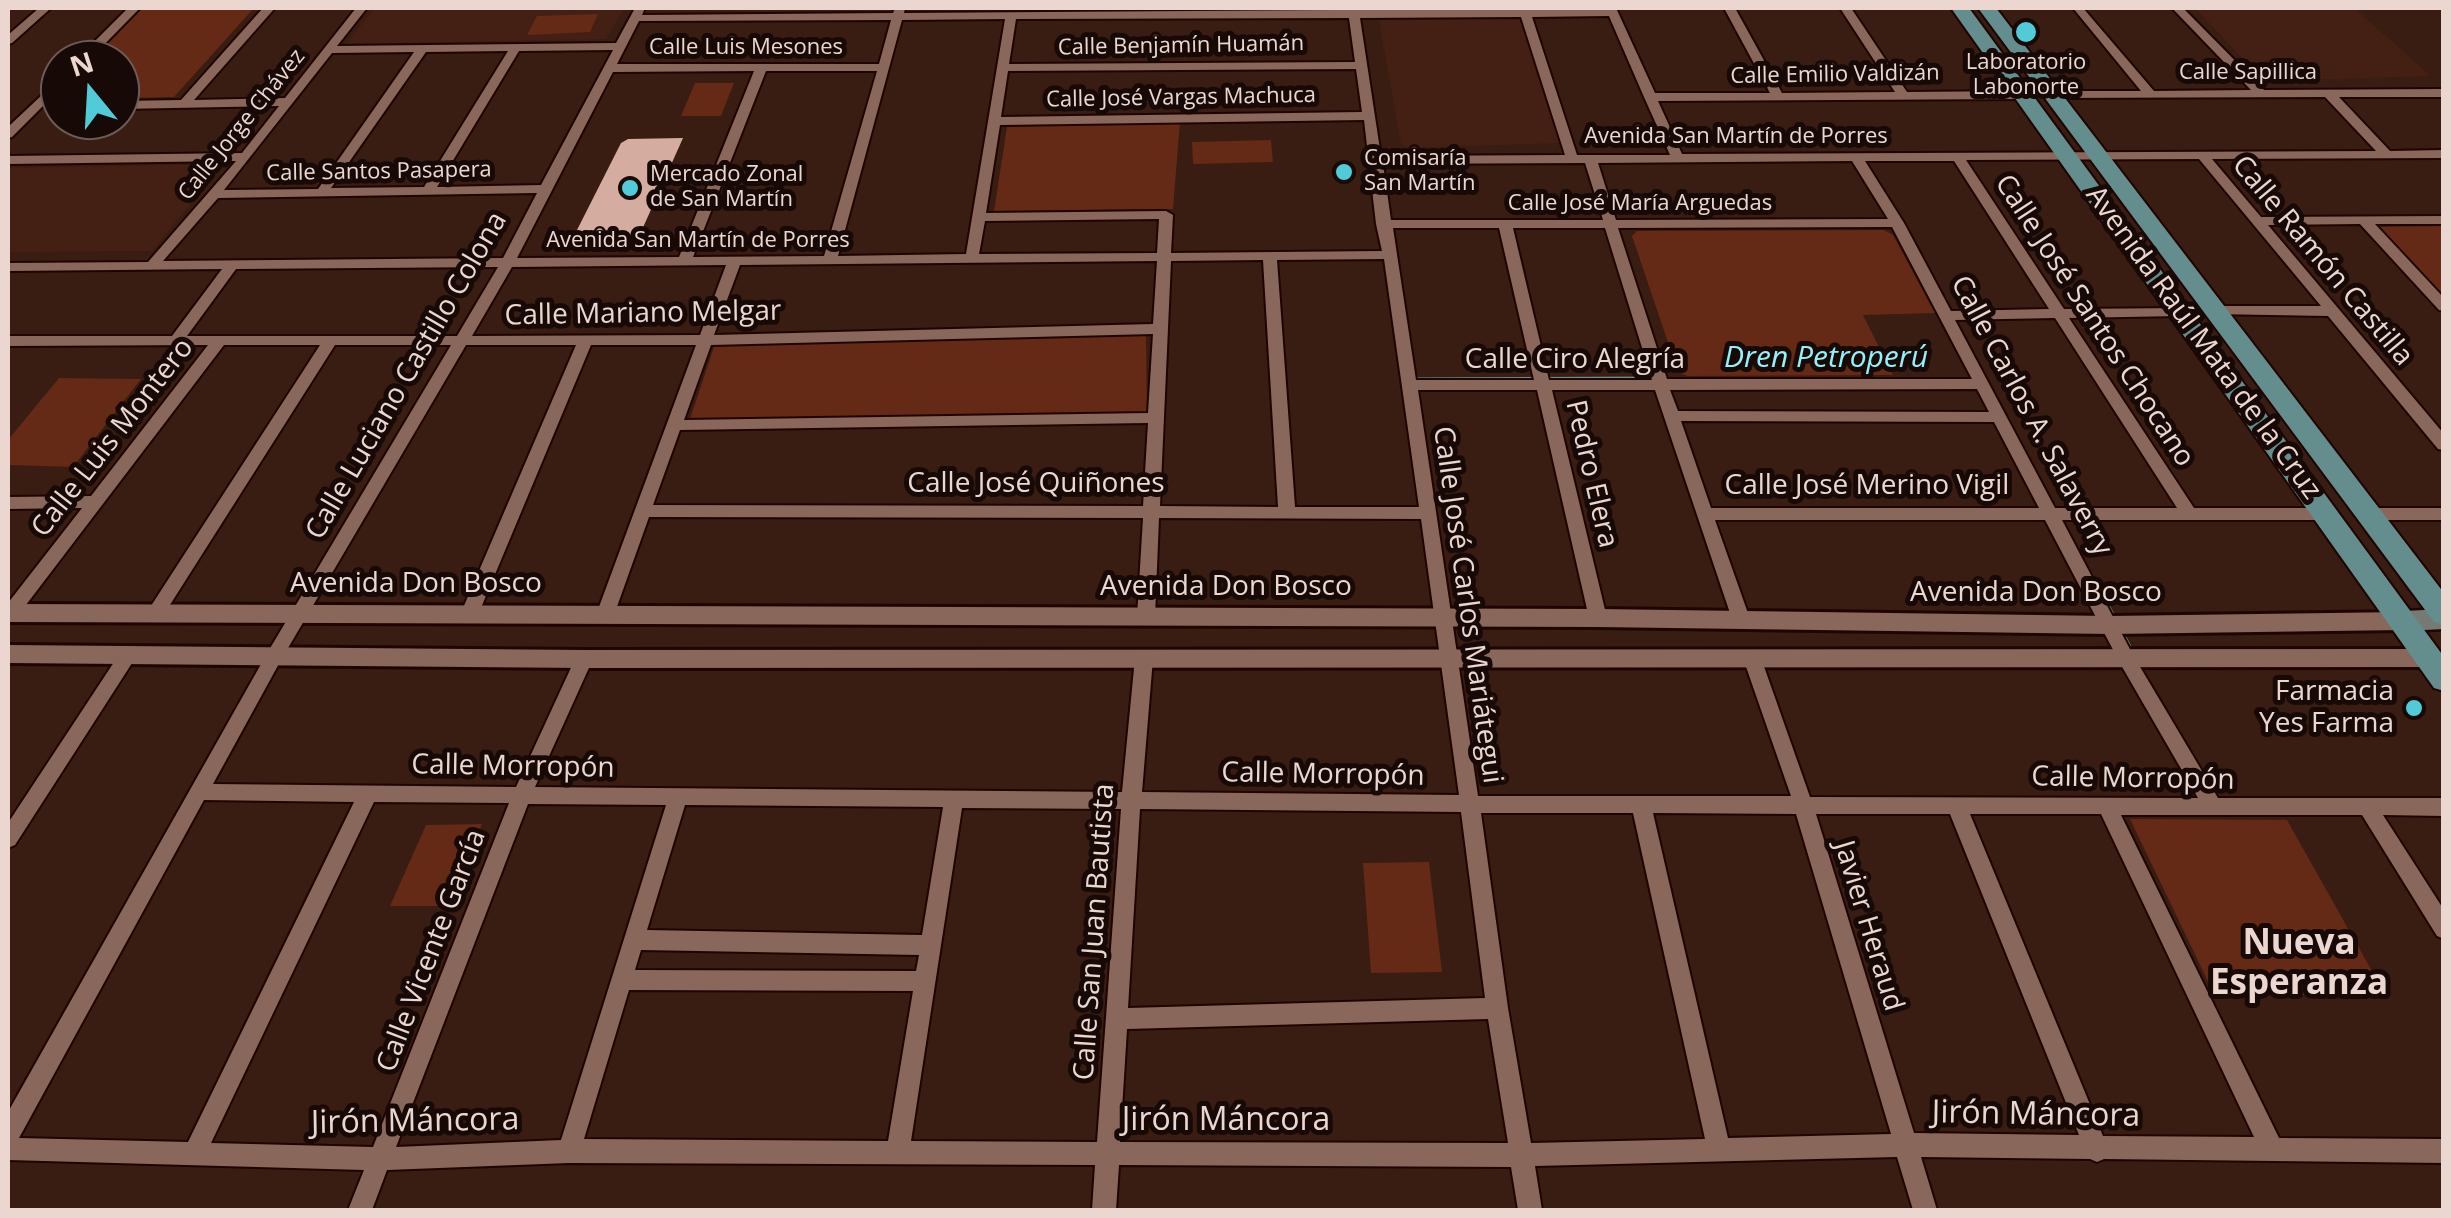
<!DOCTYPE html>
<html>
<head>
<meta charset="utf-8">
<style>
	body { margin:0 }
	#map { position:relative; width:2451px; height:1218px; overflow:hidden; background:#391c12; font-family:"Open Sans",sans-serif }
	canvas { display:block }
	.frame { position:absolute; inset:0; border:10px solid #ebd7d0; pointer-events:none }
	.north { position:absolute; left:40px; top:40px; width:100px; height:100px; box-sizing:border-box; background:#170a06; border:2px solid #6c5c57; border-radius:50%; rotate:342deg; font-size:28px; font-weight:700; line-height:40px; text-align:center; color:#ebd7d0 }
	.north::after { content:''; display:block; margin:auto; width:35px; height:45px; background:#52cbd8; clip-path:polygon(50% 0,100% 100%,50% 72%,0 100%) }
</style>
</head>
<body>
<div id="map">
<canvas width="2451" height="1218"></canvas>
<div class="frame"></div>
<div class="north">N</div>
</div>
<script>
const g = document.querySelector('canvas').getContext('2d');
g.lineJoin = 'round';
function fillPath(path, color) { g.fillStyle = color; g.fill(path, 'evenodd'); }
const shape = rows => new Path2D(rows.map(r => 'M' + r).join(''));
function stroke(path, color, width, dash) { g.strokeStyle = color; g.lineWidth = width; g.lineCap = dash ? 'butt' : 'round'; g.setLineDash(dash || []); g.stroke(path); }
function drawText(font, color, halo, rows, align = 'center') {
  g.font = font + ' "Open Sans",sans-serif'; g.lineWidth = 10; g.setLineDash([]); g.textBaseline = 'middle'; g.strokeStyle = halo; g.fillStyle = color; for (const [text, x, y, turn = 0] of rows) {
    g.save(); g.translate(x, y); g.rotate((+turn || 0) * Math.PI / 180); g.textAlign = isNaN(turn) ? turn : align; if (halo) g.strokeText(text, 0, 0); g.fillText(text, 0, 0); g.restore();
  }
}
fillPath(shape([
	[375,8,624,8,606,39,346,44],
	[2195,8,2354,8,2431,76,2270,81,2261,78],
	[1382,18,1523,18,1561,143,1407,148,1401,144,1379,21],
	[223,164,152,251,8,252,8,168]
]), '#442014');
fillPath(shape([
	[254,8,174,97,120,98,120,60,90,60,141,9],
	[598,14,590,32,527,35,537,16],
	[695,83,734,83,721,116,681,116],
	[1180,122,1173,209,994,211,1007,127],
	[1271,140,1273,162,1193,164,1192,142],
	[2443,226,2443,298,2377,227],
	[1884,230,1893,235,1935,313,1863,315,1893,375,1687,376,1678,372,1632,236,1637,231],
	[1146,335,1147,415,689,422,715,344],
	[59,378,141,379,73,467,8,465,8,440],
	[2130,819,2287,820,2386,996,2214,994],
	[482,824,449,906,390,906,426,825],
	[1429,862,1442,972,1371,973,1363,863]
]), '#642a15');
stroke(shape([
	[1414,375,1414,380,1659,379],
	[2101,595,2115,620],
	[2120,630,2131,651]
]), '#679295', 5);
fillPath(shape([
	[683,138,641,232,630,239,581,239,576,232,621,143,628,139]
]), '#d4ada0');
const minor = shape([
	[39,8,51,8,12,43,8,44,8,35,39,8],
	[128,8,140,8,89,60,76,60,128,8],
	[263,8,275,8,194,100,285,98,356,8,367,8,337,46,616,43,635,8,645,8,642,15,893,13,895,8,905,8,904,13,1616,8,1655,93,1770,93,1724,8,1735,8,1782,93,1895,92,1840,8,1851,8,1907,92,2021,91,2027,95,2021,99,1658,101,1682,154,2376,151,2325,97,2049,98,2047,95,2053,91,2141,91,2073,8,2083,8,2154,91,2251,90,2172,8,2183,8,2264,90,2444,89,2444,97,2339,97,2390,151,2444,150,2444,158,2212,159,2261,217,2444,216,2444,224,2375,224,2444,298,2444,311,2439,310,2360,224,2268,225,2444,434,2444,450,2438,449,2328,316,2212,314,2212,308,2217,306,2321,306,2199,159,1966,160,2064,309,2186,308,2186,314,2181,316,2069,318,2194,508,2328,508,2336,514,2328,520,2062,520,2133,655,2218,798,2444,798,2444,816,2383,815,2444,910,2444,939,2437,936,2362,815,2121,815,2279,1138,2444,1139,2444,1163,2104,1159,2097,1162,2090,1159,1921,1157,1937,1210,1913,1210,1897,1157,1535,1166,1542,1210,1518,1210,1511,1167,1119,1165,1116,1210,1092,1210,1095,1165,569,1163,387,1170,372,1210,348,1210,364,1170,8,1160,8,1112,269,650,451,345,335,345,161,619,155,621,149,619,146,614,149,609,320,345,224,345,16,618,8,619,8,603,82,508,8,509,8,497,91,496,208,345,8,346,8,336,172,336,222,269,8,271,8,263,148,262,236,161,8,164,8,156,242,153,279,106,120,109,120,101,181,100,263,8],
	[1609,16,1644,97,1670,155,1577,155,1532,17,1609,16],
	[1521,17,1565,155,1381,156,1360,18,1521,17],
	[1349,18,1355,62,1009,64,1016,19,1349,18],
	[1005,19,966,254,838,256,902,20,1005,19],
	[891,20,879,64,617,64,639,21,891,20],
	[613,50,541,185,437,187,519,51,613,50],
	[508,51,424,187,331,188,426,52,508,51],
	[414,52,318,189,224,190,332,53,414,52],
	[1356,69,1362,112,1001,117,1008,71,1356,69],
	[754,71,679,257,517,258,613,72,754,71],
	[766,71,877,71,824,256,693,257,766,71],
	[1364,120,1376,224,1382,251,1171,253,1173,215,1166,211,986,213,1000,125,1364,120],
	[1852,161,1888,219,1616,220,1598,163,1852,161],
	[1865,161,1954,161,2049,309,1951,311,1904,223,1865,161],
	[1585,163,1603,220,1391,220,1383,164,1585,163],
	[537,193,503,258,163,261,218,198,537,193],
	[1159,219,1157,253,979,254,985,221,1159,219],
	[1892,227,1972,379,1667,379,1618,228,1892,227],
	[1393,228,1499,228,1534,380,1416,380,1393,228],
	[1513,228,1605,228,1652,380,1549,380,1513,228],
	[1384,259,1419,507,1295,507,1277,260,1384,259],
	[1263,260,1278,507,1160,506,1171,261,1263,260],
	[1157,261,1153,324,714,335,740,265,1157,261],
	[726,265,700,335,472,336,512,267,726,265],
	[498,267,457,336,187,336,236,269,498,267],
	[2055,318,2177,508,2055,508,1955,320,2055,318],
	[1153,334,1148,413,684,420,711,345,1153,334],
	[466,345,576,345,460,615,463,620,469,622,475,620,478,615,591,345,696,345,596,615,599,620,605,622,611,620,614,615,649,517,1143,518,1137,617,1140,622,1146,624,1152,622,1155,617,1159,518,1421,519,1459,795,1142,792,1153,658,1150,653,1144,651,1138,653,1135,658,1122,792,535,787,593,659,590,654,584,652,578,654,575,659,516,787,213,784,281,660,466,345],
	[1977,389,1989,412,1678,411,1670,390,1977,389],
	[1418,390,1537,390,1589,618,1592,623,1598,625,1604,623,1607,618,1552,390,1655,390,1732,619,1735,624,1741,626,1747,624,1750,619,1715,520,2045,520,2121,665,2198,798,1810,797,1761,658,1758,653,1752,651,1746,653,1743,658,1791,796,1478,796,1418,390],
	[1681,421,1994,422,2039,508,1711,508,1681,421],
	[1148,423,1143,506,653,505,680,430,1148,423],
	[204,800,354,802,188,1142,19,1138,204,800],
	[374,802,509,803,373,1147,211,1143,374,802],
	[528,804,666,805,561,1140,396,1147,528,804],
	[685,805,943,807,922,935,647,930,685,805],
	[962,808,1121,809,1097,1142,911,1141,962,808],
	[1140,809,1461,812,1485,998,1128,1008,1140,809],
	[1481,813,1633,813,1705,1139,1531,1143,1508,1008,1481,813],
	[1653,813,1796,814,1891,1134,1728,1138,1653,813],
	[1816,814,1950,814,2079,1135,1914,1133,1816,814],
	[1970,814,2101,814,2254,1137,2103,1136,1970,814],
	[641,950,919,955,916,971,635,970,641,950],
	[629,990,913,991,888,1141,584,1139,629,990],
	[1488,1019,1508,1143,1120,1142,1127,1029,1488,1019],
	[60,78,60,89,12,137,8,138,8,127,60,78],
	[2371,508,2444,508,2444,520,2371,520,2363,514,2371,508],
	[128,648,134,650,137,655,134,660,15,845,8,848,8,823,122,650,128,648]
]);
const tertiary = shape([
	[8,604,1598,609,2110,616,2404,612,2412,615,2415,621,2412,627,2404,630,2110,634,1598,627,8,622,8,604],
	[8,645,584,650,2428,649,2436,651,2440,658,2436,665,2428,667,584,668,8,663,8,645]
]);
const secondary = shape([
	[2444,609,2444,629,2404,631,2395,628,2391,621,2395,614,2404,611,2444,609]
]);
const primary = shape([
	[1951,8,1969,8,2444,657,2444,691,2434,688,1951,8],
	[1978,8,1996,8,2444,593,2444,625,2434,622,1978,8]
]);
stroke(minor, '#1f0501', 4);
stroke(tertiary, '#1f0501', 6);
stroke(secondary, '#1f0501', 5);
stroke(primary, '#1f0501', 4);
fillPath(minor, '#8a675b');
fillPath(tertiary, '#8a675b');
fillPath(secondary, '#777a74');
fillPath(primary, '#648d8e');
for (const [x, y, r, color] of [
	[2026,32,12,"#52cbd8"],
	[1344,172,10,"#52cbd8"],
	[630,188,10,"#52cbd8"],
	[2414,708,10,"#52cbd8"]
]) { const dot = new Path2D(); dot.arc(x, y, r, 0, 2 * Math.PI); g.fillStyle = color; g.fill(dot); stroke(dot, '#170a06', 4); }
drawText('22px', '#ebd7d0', '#170a06', [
	["Calle Benjamín Huamán",1181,46,-1],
	["Calle Luis Mesones",746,48],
	["Calle Sapillica",2248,73],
	["Calle Emilio Valdizán",1835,75,-1],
	["Calle José Vargas Machuca",1181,98,-1],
	["Calle Jorge Chávez",242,125,-51],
	["Avenida San Martín de Porres",1736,137],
	["Calle Santos Pasapera",379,172,-1],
	["Calle José María Arguedas",1640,204],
	["Avenida San Martín de Porres",698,241]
]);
drawText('22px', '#ebd7d0', '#170a06', [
	["Laboratorio",2026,63,"center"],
	["Labonorte",2026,88,"center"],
	["Comisaría",1364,159],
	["San Martín",1364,184],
	["Mercado Zonal",650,175],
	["de San Martín",650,200]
], 'left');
drawText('28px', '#ebd7d0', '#170a06', [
	["Calle Ramón Castilla",2322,261,50],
	["Calle Mariano Melgar",643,314,-1],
	["Calle José Santos Chocano",2094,321,57],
	["Avenida Raúl Mata de la Cruz",2203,343,54],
	["Calle Ciro Alegría",1575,360],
	["Calle Luciano Castillo Colona",407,376,-60],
	["Calle Carlos A. Salaverry",2031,416,62],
	["Calle Luis Montero",113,438,-52],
	["Pedro Elera",1591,474,77],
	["Calle José Quiñones",1036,484],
	["Calle José Merino Vigil",1867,486],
	["Avenida Don Bosco",416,584],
	["Avenida Don Bosco",1226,587],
	["Avenida Don Bosco",2036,593],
	["Calle José Carlos Mariátegui",1467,605,82],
	["Calle Morropón",513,767,1],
	["Calle Morropón",1323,775,1],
	["Calle Morropón",2133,779,1],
	["Javier Heraud",1868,926,73],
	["Calle San Juan Bautista",1095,932,-86],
	["Calle Vicente García",432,951,-69]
]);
drawText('28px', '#ebd7d0', '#170a06', [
	["Farmacia",2394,692],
	["Yes Farma",2394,724]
], 'right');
drawText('italic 30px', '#94effa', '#170a06', [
	["Dren Petroperú",1826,358]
]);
drawText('32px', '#ebd7d0', '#170a06', [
	["Jirón Máncora",2036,1115,1],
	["Jirón Máncora",1226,1121],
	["Jirón Máncora",415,1122,-1]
]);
drawText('bold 35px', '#ebd7d0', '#170a06', [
	["Nueva",2299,944],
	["Esperanza",2299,984]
]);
</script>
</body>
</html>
